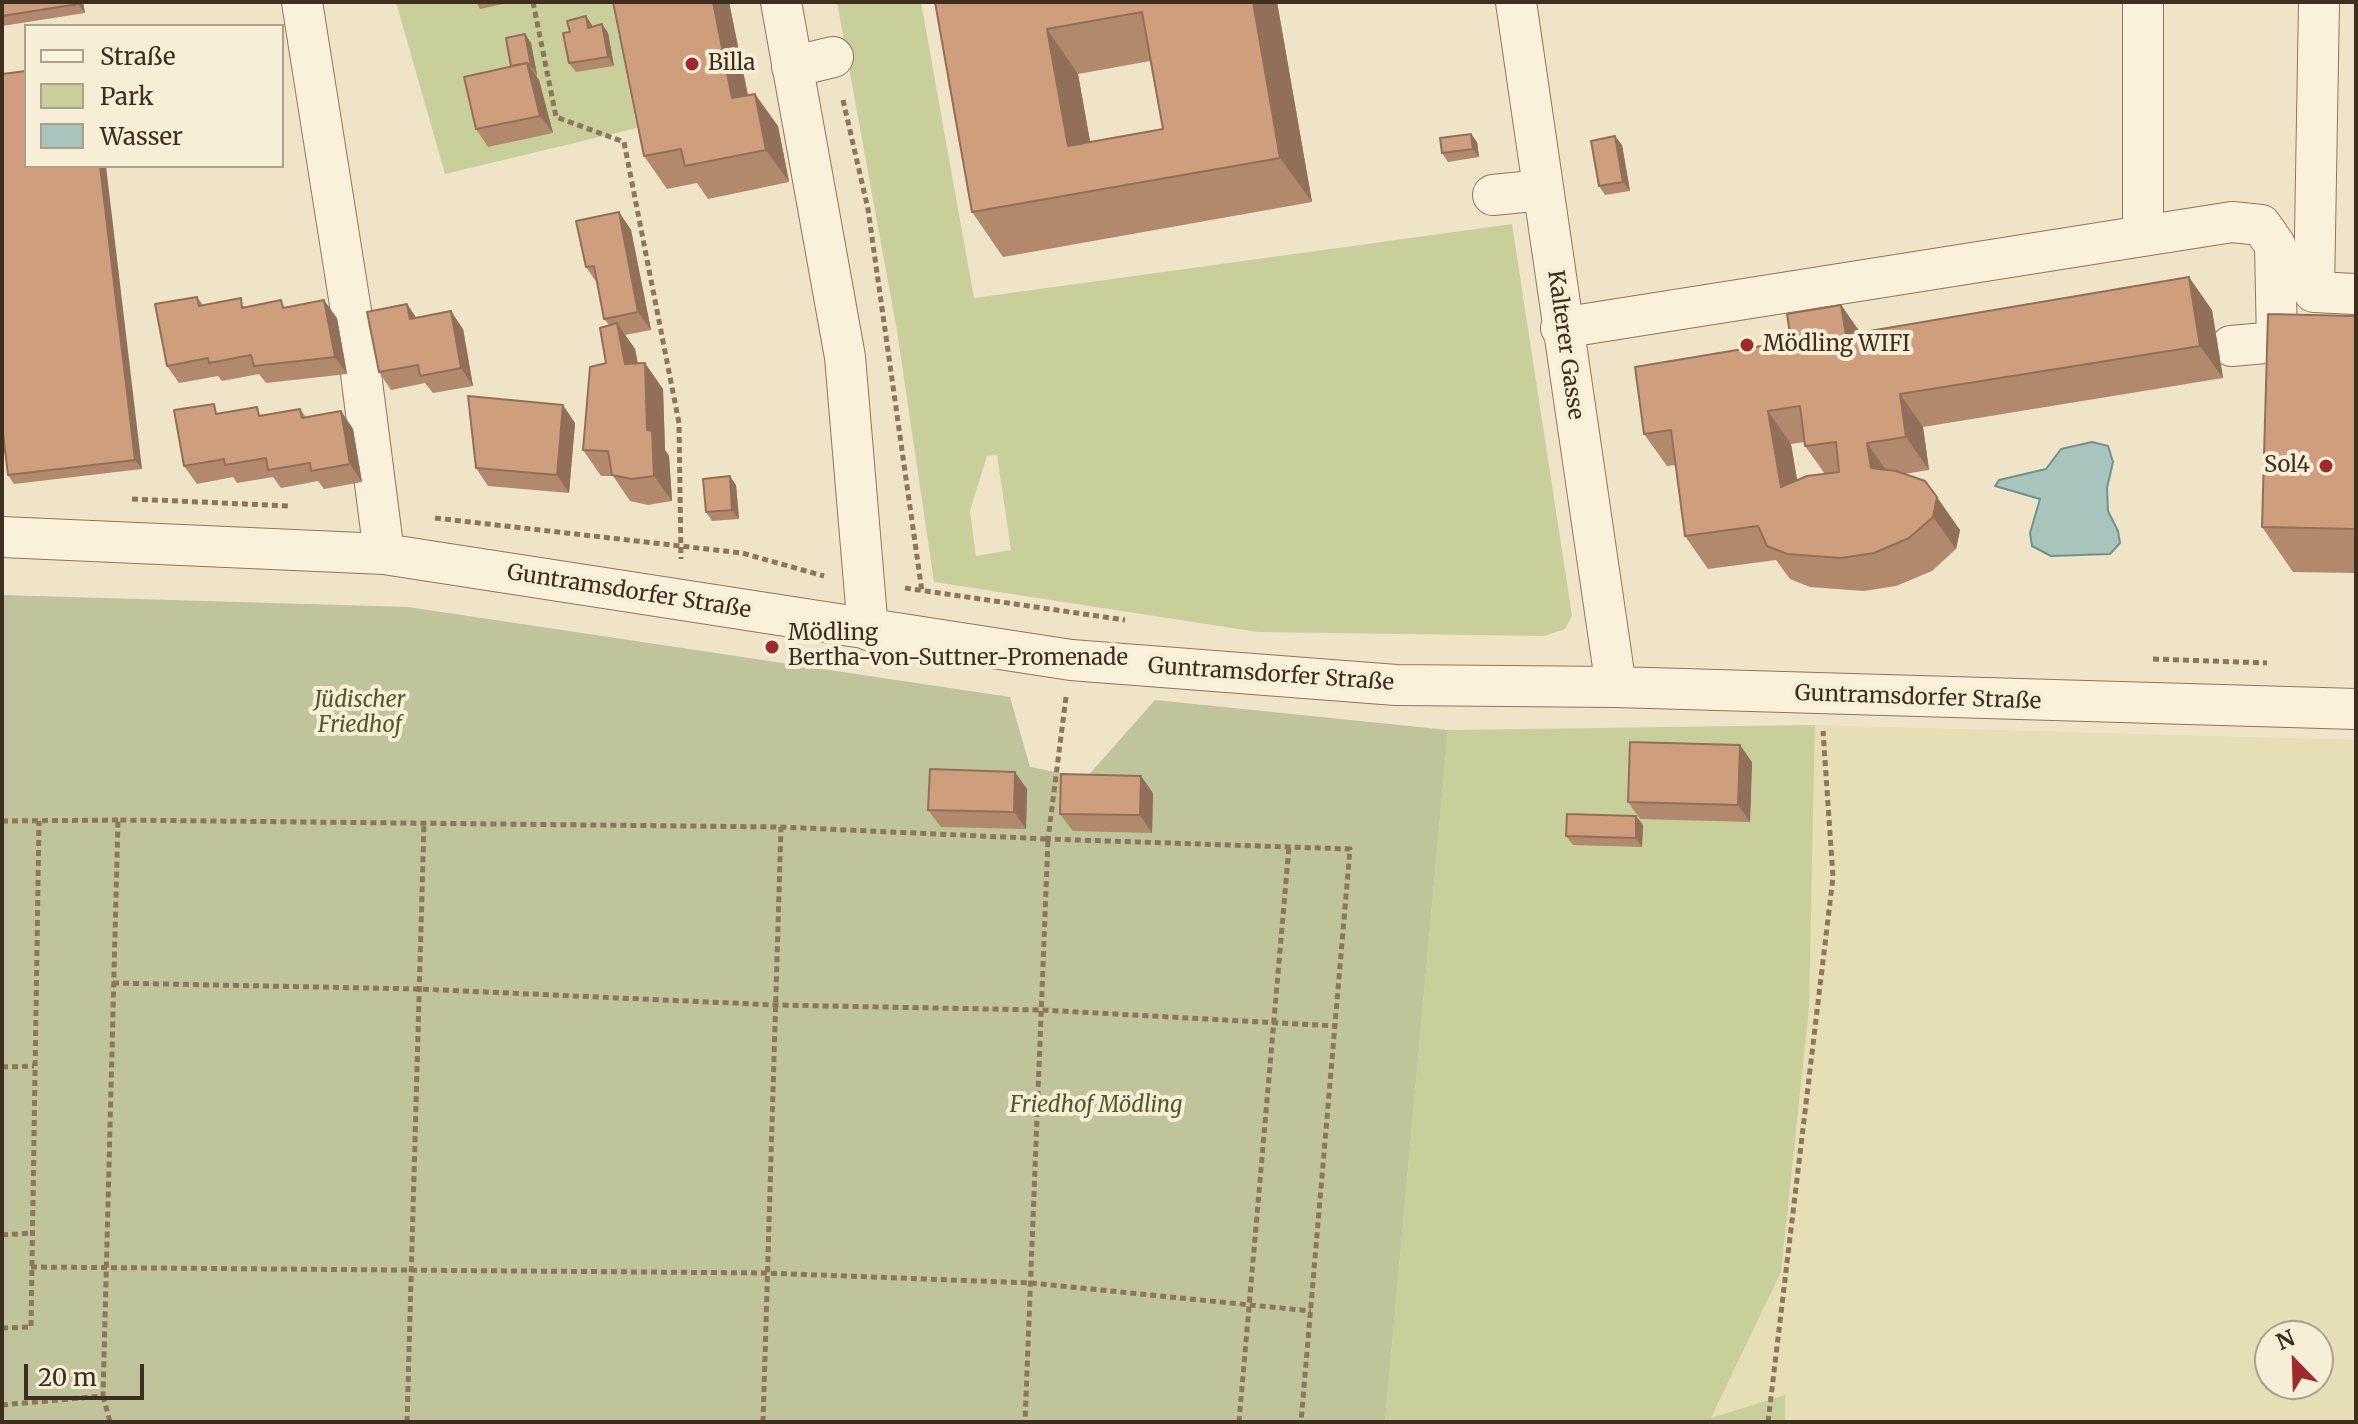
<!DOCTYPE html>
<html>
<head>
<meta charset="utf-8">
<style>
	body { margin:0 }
	#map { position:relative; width:2358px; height:1424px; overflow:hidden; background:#f0e4c8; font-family:Merriweather,serif }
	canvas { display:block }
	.frame { position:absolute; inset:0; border:4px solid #3d2e20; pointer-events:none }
	.legend { position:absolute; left:24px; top:24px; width:260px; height:144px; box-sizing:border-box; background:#f7eed8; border:2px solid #ada18e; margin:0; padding:10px 14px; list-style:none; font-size:24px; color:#3d2e20 }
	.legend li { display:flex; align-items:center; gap:16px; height:40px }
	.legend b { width:40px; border:2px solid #ada18e }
	.north { position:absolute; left:2254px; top:1320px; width:80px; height:80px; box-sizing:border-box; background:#f7eed8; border:2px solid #ada18e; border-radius:50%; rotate:337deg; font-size:22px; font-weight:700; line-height:32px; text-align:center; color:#3d2e20 }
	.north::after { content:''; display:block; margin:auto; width:28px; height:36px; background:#9e2a2b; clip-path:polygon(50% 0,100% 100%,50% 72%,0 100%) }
	.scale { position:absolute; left:24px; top:1364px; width:120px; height:36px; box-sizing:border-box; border:4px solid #3d2e20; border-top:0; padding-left:10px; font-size:24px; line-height:28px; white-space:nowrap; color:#3d2e20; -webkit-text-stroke:6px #f7eed8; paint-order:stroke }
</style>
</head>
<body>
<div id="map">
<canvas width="2358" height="1424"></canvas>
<div class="frame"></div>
<ul class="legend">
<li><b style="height:10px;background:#faf1dc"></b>Straße</li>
<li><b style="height:22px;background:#c9cf9b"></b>Park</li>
<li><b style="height:22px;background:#a9c4bc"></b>Wasser</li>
</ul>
<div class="north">N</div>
<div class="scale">20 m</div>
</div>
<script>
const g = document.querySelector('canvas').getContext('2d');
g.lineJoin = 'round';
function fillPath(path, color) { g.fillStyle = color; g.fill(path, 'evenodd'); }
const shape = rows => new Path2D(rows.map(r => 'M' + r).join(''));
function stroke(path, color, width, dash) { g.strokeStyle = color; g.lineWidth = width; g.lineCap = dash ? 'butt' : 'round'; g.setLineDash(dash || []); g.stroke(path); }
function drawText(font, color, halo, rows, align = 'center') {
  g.font = font + ' Merriweather,serif'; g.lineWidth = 8; g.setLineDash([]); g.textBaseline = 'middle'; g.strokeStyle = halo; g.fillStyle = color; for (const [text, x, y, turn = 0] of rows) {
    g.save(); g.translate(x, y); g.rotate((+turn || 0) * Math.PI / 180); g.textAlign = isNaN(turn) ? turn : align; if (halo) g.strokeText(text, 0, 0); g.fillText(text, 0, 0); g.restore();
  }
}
fillPath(shape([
	[1815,725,2356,740,2356,1422,1785,1422,1785,1395,1711,1419,1781,1272,1809,1008],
	[2270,1336,2318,1336,2318,1384,2270,1384]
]), '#e6deb5');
fillPath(shape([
	[396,2,612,2,637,128,445,174],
	[837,2,921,2,974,298,1512,224,1572,616,1565,629,1544,636,1258,632,934,582,897,331],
	[997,455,1011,550,976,556,970,511,987,456],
	[1815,725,1809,1008,1781,1272,1711,1418,1785,1395,1785,1422,1385,1422,1448,730]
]), '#c9cf9b');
fillPath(shape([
	[2,595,408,607,1010,697,1030,767,1086,778,1155,700,1448,730,1385,1422,2,1422]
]), '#bfc49a');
const water = shape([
	[2092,442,2108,446,2113,462,2107,488,2108,511,2118,531,2120,543,2110,554,2051,556,2032,546,2030,533,2040,499,1995,486,1999,480,2046,469,2061,449,2092,442]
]);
fillPath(water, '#a9c4bc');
stroke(water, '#6f938a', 2);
const minor = shape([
	[302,2,361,374,384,554],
	[781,2,845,357,868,630],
	[1516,2,1616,687],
	[2319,2,2314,292,2356,294],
	[792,67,833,57],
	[1493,195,1543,190],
	[2143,236,2232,222,2261,225,2275,245,2277,342,2231,346],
	[1561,328,2143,236,2143,2],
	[2,537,384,554,1071,660,1396,685,1616,687,2356,709]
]);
stroke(minor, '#8d765c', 42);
stroke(shape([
	[533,2,556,117,624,142,679,423,681,559],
	[843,100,868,209,922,592],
	[132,499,290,506],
	[435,518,742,553,824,576],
	[905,588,1125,620],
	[2153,659,2267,663],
	[1066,697,1048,839,1350,849,1301,1422],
	[2,821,118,820],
	[113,983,419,989,776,1005,1042,1010,1335,1026],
	[2,1067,34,1066],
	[2,1235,32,1233],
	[31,1267,767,1273,1031,1283,1311,1311],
	[2,1328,31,1327,39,821],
	[103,1396,110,1422],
	[2,1405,103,1396,118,820,781,827,1048,839,1025,1422],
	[407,1422,424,823],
	[763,1422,781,827],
	[1239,1422,1289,847],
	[1768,1422,1833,877,1823,731]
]), '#8d765c', 5, [6, 4]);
stroke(minor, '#faf1dc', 40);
fillPath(shape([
	[2,2,83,2,85,13,2,26],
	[476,2,512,2,480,9],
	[729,2,748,95,778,126,789,182,708,199,697,183,667,189,644,156],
	[935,2,1277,2,1312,202,1003,257,972,212],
	[1150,61,1163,129,1090,142,1078,74],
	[602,24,608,33,614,66,576,72,569,63,592,25,592,27],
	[525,34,531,43,537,75,536,76,539,80,553,133,488,147,476,129,511,66],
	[2,74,142,469,14,484,8,475],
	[1477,142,1479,157,1448,162,1442,153],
	[1622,145,1630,191,1605,195,1599,186],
	[619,212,631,230,651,330,625,335,635,349,638,364,663,389,665,450,669,456,672,501,648,505,630,501,613,476,601,476,583,450,606,363,609,325,604,319,597,283,586,267],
	[197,297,203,305,286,307,337,318,347,374,266,383,259,374,222,381,218,376,179,383,167,366],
	[407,304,416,318,463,329,473,386,433,393,425,383,391,390,379,372],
	[1841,305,1860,332,2212,310,2223,378,1923,427,1929,470,1904,474,1960,530,1956,549,1932,571,1896,586,1864,591,1810,587,1790,579,1776,560,1708,569,1685,536,1676,465,1667,466,1644,434,1791,341],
	[1805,442,1805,446,1825,474,1797,480,1791,444],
	[2356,316,2356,573,2293,572,2262,527],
	[300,409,306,417,341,411,353,429,362,482,324,489,318,481,281,488,273,477,237,483,233,477,197,484,184,466,221,413,263,416],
	[575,423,569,493,488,486,476,468],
	[736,485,739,519,712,521,706,512],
	[1752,762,1750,822,1640,819,1628,802],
	[1027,789,1026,829,941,827,928,810],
	[1153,793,1152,833,1073,831,1060,814],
	[1643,825,1642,847,1573,845,1566,836]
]), '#b2896c');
fillPath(shape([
	[78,2,83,2,85,13,78,4],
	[713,2,729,2,755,131,732,98],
	[1253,2,1277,2,1312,202,1280,158],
	[586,16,592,25,594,37,588,28],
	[602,24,608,33,614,66,608,57],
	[1047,29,1078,74,1099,191,1068,146],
	[525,34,531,43,537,75,531,66],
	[527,63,539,80,553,133,540,116],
	[755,94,778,126,789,182,766,150],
	[1471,134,1477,142,1479,157,1473,149],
	[1615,136,1622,145,1630,191,1623,182],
	[100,166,106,166,142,469,135,460],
	[619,212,631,230,651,330,638,312],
	[2189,277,2212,310,2223,378,2200,346],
	[324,300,337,318,347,374,335,357],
	[407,304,419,322,410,319],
	[1841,305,1864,338,1846,335],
	[451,311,463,329,473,386,461,368],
	[617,323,635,349,643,390,625,364],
	[645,363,663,389,665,450,669,456,672,501,654,476,647,430],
	[1900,394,1923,427,1929,470,1906,437],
	[563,405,575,423,569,493,557,475],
	[341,411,353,429,362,482,350,464],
	[1768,411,1791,444,1804,520,1781,487],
	[1867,443,1890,476,1871,468],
	[730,476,736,485,739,519,732,510],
	[1937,497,1960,530,1956,549,1933,517],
	[1740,745,1752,762,1750,822,1738,805],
	[1015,772,1027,789,1026,829,1014,812],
	[1141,776,1153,793,1152,833,1140,815],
	[1636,816,1643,825,1642,847,1636,838]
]), '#916f58');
const building = shape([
	[2,2,78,2,78,4,2,16,2,2],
	[613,2,713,2,732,98,755,94,766,150,685,166,681,149,644,156,613,2],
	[935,2,1253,2,1280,158,972,212,935,2],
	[1142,12,1163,129,1068,146,1047,29,1142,12],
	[586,16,588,28,602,24,608,57,569,63,563,33,570,32,567,21,586,16],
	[525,34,531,66,527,63,511,66,506,38,525,34],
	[527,63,540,116,476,129,464,77,527,63],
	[26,71,26,166,100,166,135,460,8,475,2,425,2,74,26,71],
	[1471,134,1473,149,1442,153,1440,138,1471,134],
	[1615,136,1623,182,1599,186,1591,141,1615,136],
	[619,212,638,312,604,319,594,266,586,267,576,221,619,212],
	[2189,277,2200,346,1900,394,1906,437,1867,443,1871,468,1896,471,1925,481,1937,497,1933,517,1909,538,1874,553,1841,558,1787,554,1767,546,1758,526,1685,536,1671,430,1644,434,1635,367,1791,341,1787,314,1841,305,1846,335,2189,277],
	[1800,406,1805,446,1836,442,1839,472,1807,476,1781,487,1768,411,1800,406],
	[197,297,199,306,241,298,242,308,281,300,283,308,324,300,335,357,254,366,251,355,209,363,208,358,167,366,155,304,197,297],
	[407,304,410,319,451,311,461,368,420,376,418,365,379,372,367,312,407,304],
	[2268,314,2356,316,2356,529,2262,527,2268,314],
	[617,323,625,364,645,363,647,430,652,431,654,476,631,479,612,475,608,451,583,450,590,367,606,363,600,328,617,323],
	[468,396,563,405,557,475,476,468,468,396],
	[214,404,216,414,257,407,259,416,300,409,302,418,341,411,350,464,311,471,310,463,268,470,266,458,225,465,224,459,184,466,174,410,214,404],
	[730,476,732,510,706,512,703,479,730,476],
	[1630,742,1740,745,1738,805,1628,802,1630,742],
	[930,769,1015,772,1014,812,928,810,930,769],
	[1061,774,1141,776,1140,815,1060,814,1061,774],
	[1567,814,1636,816,1636,838,1566,836,1567,814]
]);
fillPath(building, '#cf9f7d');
stroke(building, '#916f58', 2);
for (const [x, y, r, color] of [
	[692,64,8,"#9e2a2b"],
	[1747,345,8,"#9e2a2b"],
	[2326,466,8,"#9e2a2b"],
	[772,647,8,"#9e2a2b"]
]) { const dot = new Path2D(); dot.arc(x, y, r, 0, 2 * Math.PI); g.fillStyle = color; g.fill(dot); stroke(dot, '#f7eed8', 3); }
drawText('22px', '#3d2e20', '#f7eed8', [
	["Billa",708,64],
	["Mödling WIFI",1763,345],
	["Sol4",2310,466,"right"],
	["Mödling",788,634],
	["Bertha-von-Suttner-Promenade",788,659]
], 'left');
drawText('22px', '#3d2e20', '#f7eed8', [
	["Kalterer Gasse",1565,345,82],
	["Guntramsdorfer Straße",629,592,9],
	["Guntramsdorfer Straße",1271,675,4],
	["Guntramsdorfer Straße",1918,698,2]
]);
drawText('italic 22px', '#4d5a26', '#f7eed8', [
	["Jüdischer",360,701],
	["Friedhof",360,726],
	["Friedhof Mödling",1096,1106]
]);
</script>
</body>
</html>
